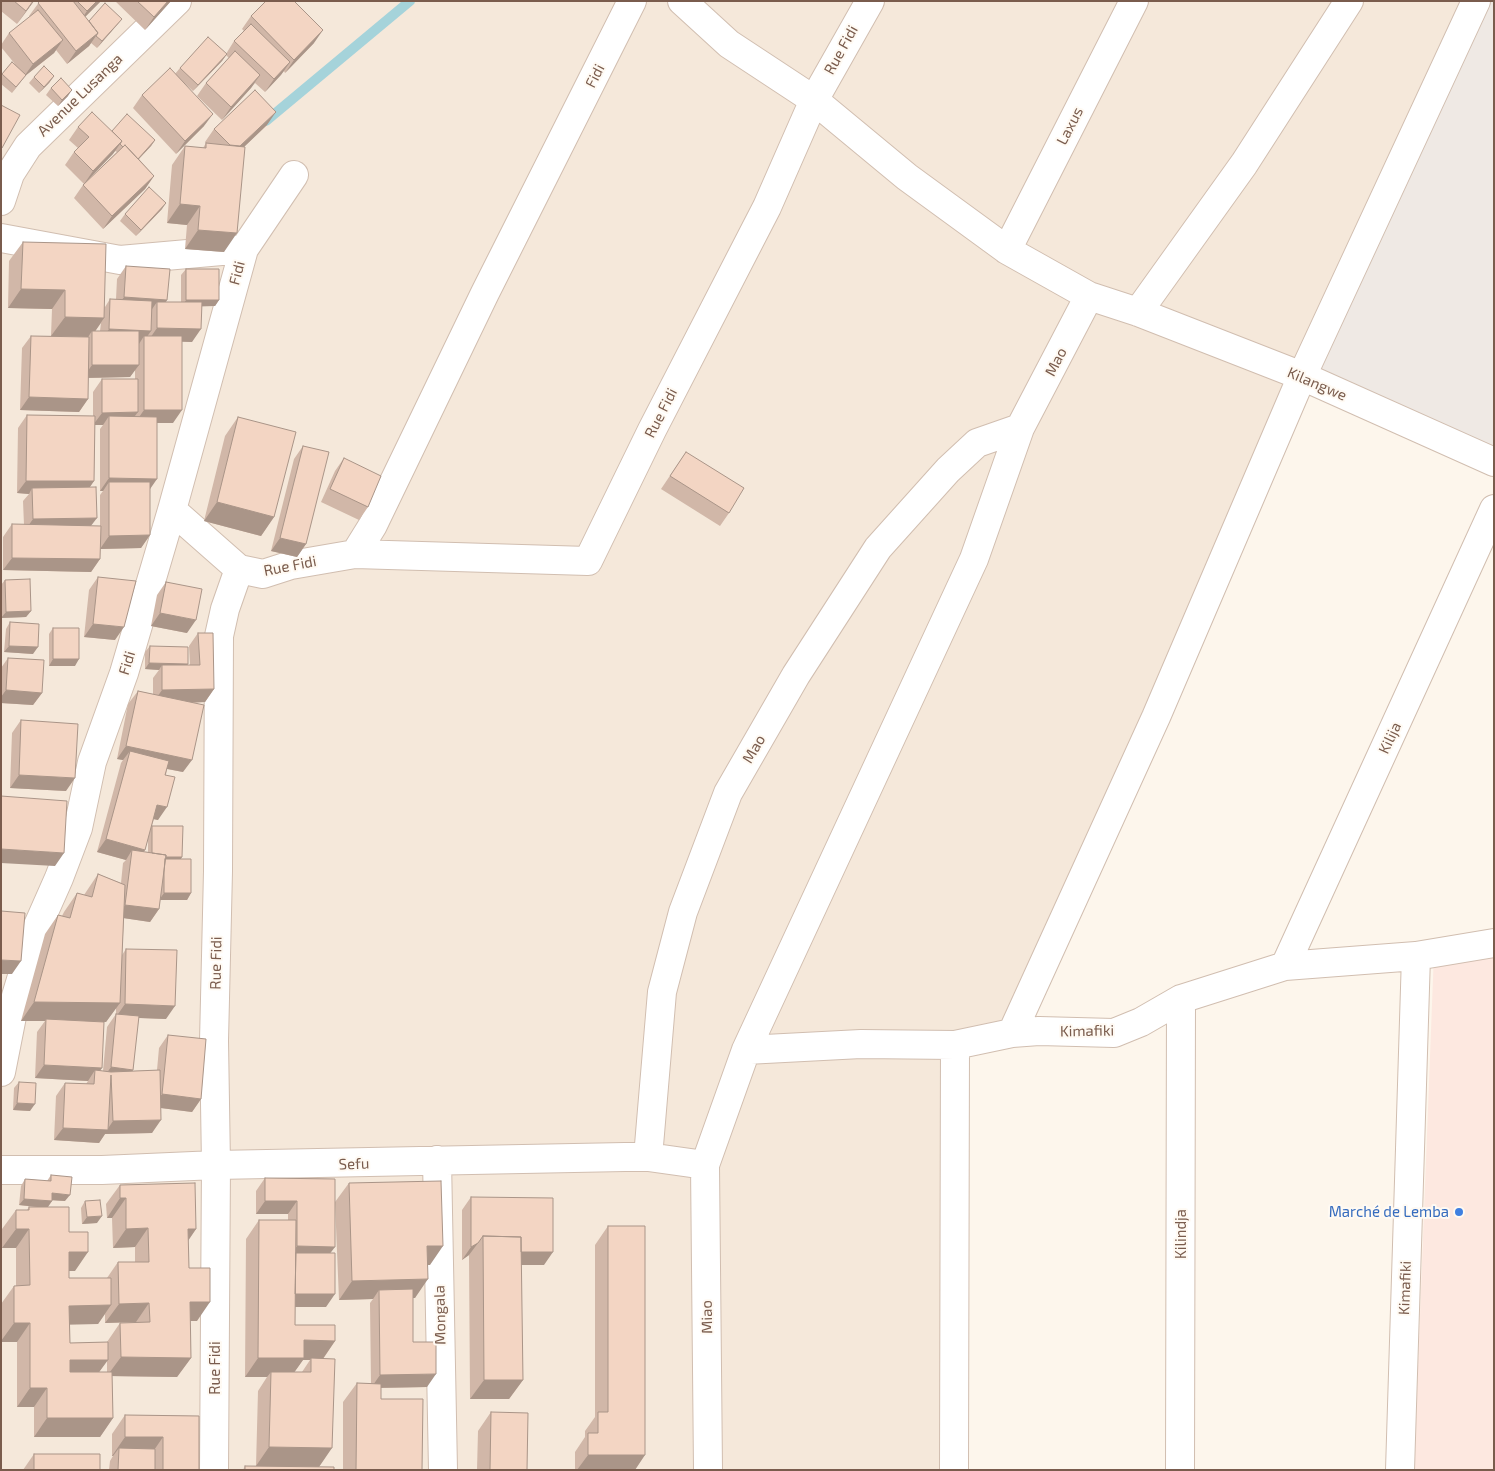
<!DOCTYPE html>
<html>
<head>
<meta charset="utf-8">
<style>
	body { margin:0 }
	#map { position:relative; width:1495px; height:1471px; overflow:hidden; background:#fdf6ec; font-family:"Exo 2",sans-serif }
	canvas { display:block }
	.frame { position:absolute; inset:0; border:2px solid #7a5c4d; pointer-events:none }
</style>
</head>
<body>
<div id="map">
<canvas width="1495" height="1471"></canvas>
<div class="frame"></div>
</div>
<script>
const g = document.querySelector('canvas').getContext('2d');
g.lineJoin = 'round';
function fillPath(path, color) { g.fillStyle = color; g.fill(path, 'evenodd'); }
const shape = rows => new Path2D(rows.map(r => 'M' + r).join(''));
function stroke(path, color, width, dash) { g.strokeStyle = color; g.lineWidth = width; g.lineCap = dash ? 'butt' : 'round'; g.setLineDash(dash || []); g.stroke(path); }
function drawText(font, color, halo, rows, align = 'center') {
  g.font = font + ' "Exo 2",sans-serif'; g.lineWidth = 4; g.setLineDash([]); g.textBaseline = 'middle'; g.strokeStyle = halo; g.fillStyle = color; for (const [text, x, y, turn = 0] of rows) {
    g.save(); g.translate(x, y); g.rotate((+turn || 0) * Math.PI / 180); g.textAlign = isNaN(turn) ? turn : align; if (halo) g.strokeText(text, 0, 0); g.fillText(text, 0, 0); g.restore();
  }
}
fillPath(shape([
	[1,1,1476,1,1012,1033,955,1045,954,1470,1,1470]
]), '#f5e8da');
fillPath(shape([
	[1494,943,1494,1470,1414,1470,1434,953]
]), '#fde8e0');
fillPath(shape([
	[1488,1,1494,1,1494,455,1305,375]
]), '#efe9e4');
stroke(shape([
	[266,121,410,1]
]), '#a5d3da', 10);
const minor = shape([
	[682,1,729,44,814,100,907,177,1007,250,1089,296,1138,312,1302,376,1494,462],
	[1,201,10,174,28,146,177,1],
	[1,238,120,260,244,249],
	[1007,250,1134,1],
	[1138,312,1244,164,1349,1],
	[172,510,239,569],
	[355,554,373,525,485,293,632,1],
	[1285,966,1494,509],
	[1012,1033,1156,717,1302,376,1476,1],
	[746,1050,861,1044,955,1045,1012,1033,1039,1031,1114,1033,1141,1022,1181,999,1285,966,1416,956,1494,943],
	[1,1072,16,996,36,930,59,878,78,828,92,762,124,673,172,510,244,249,294,175],
	[648,1157,662,992,683,912,728,793,796,675,878,548,948,470,977,443,1020,428],
	[437,1160,443,1470],
	[1,1170,102,1170,216,1165,625,1157,648,1157,705,1165],
	[214,1470,216,1165,214,1041,218,871,219,636,225,609,239,569,263,574,291,565,355,554,588,561,652,430,767,207,814,100,870,1],
	[708,1470,705,1165,746,1050,974,559,1020,428,1089,296],
	[954,1470,955,1045],
	[1180,1470,1181,999],
	[1400,1470,1416,956]
]);
stroke(minor, '#d1beb0', 30);
stroke(minor, '#fff', 28);
fillPath(shape([
	[1,1,34,1,17,24,1,11],
	[40,1,101,1,85,17,89,21,122,19,117,25,97,48,91,43,89,46,67,64,56,50,54,53,25,76,12,93,1,84,1,75,12,62,15,64,1,47,1,45,9,33,30,17,29,16],
	[115,1,171,1,145,30],
	[251,16,314,43,285,73,284,71,265,92,255,83,251,88,222,120,197,96,206,83,229,58,226,55,222,61,193,91,181,80,204,126,176,154,133,108,142,95,175,74,180,68,226,54,234,41,244,31,242,29],
	[54,76,49,83,39,93,29,83,34,77],
	[51,88,68,96,58,106,46,95],
	[267,125,244,147,224,252,185,249,187,225,167,223,172,165,185,146,203,148,206,143,205,142,214,129],
	[78,127,112,131,155,140,151,146,139,159,154,176,145,189,103,229,74,198,83,185,117,152,115,151,84,184,65,165,74,152,78,148,69,140],
	[162,209,136,236,120,221,125,214],
	[23,242,105,307,110,299,116,299,117,279,126,266,167,300,166,302,181,302,181,275,186,269,219,300,215,306,202,306,192,342,182,341,173,423,157,423,150,489,150,535,141,548,100,549,100,559,91,572,3,570,3,537,12,524,24,525,23,501,29,494,17,493,18,428,27,415,93,416,93,392,102,379,135,379,135,369,130,377,88,378,88,399,79,412,20,410,22,348,31,336,51,336,52,309,8,308,9,261],
	[101,323,100,331,95,331],
	[95,425,103,425,100,429,100,491,103,491,100,495,100,526,91,526,89,488,94,481],
	[238,417,274,517,261,536,204,521,225,436],
	[303,446,306,544,297,557,271,551,294,459],
	[686,452,729,513,720,526,661,489],
	[344,458,368,507,359,520,321,502,335,471],
	[98,577,115,640,84,637,89,590],
	[5,580,31,611,26,617,1,618,1,585],
	[166,582,187,633,151,626,157,595],
	[10,622,33,654,4,652,6,629],
	[53,628,75,666,49,666,49,634],
	[198,633,214,689,205,702,193,703,183,772,167,769,158,820,154,819,151,828,152,826,182,857,181,859,191,893,187,900,160,900,159,909,150,922,124,918,122,955,126,949,166,1019,138,1018,133,1070,132,1071,157,1070,159,1048,168,1035,201,1099,192,1112,161,1108,152,1133,105,1134,99,1143,54,1140,56,1096,65,1083,86,1084,88,1081,35,1078,37,1032,45,1021,21,1021,45,934,58,915,62,916,64,912,77,893,84,895,98,874,121,883,123,863,126,860,97,852,121,763,123,760,117,759,128,704,138,691,153,694,153,678,159,670,145,669,145,652,150,646,187,665,190,665,189,646],
	[148,840,148,852,144,852],
	[116,1008,116,1014,107,1027,103,1071,100,1070,96,1022,106,1022],
	[8,658,42,693,33,705,1,703,1,668],
	[21,720,66,791,10,788,12,733],
	[19,1082,30,1111,13,1110,14,1088],
	[51,1175,65,1201,52,1200,52,1201,48,1207,69,1232,75,1271,69,1271,69,1278,107,1278,118,1262,135,1262,135,1247,113,1248,112,1218,107,1218,106,1204,120,1185,196,1229,188,1241,189,1268,197,1321,190,1321,191,1358,177,1377,112,1376,113,1418,100,1437,34,1437,34,1407,17,1407,17,1342,1,1342,1,1304,14,1286,16,1286,16,1248,2,1248,2,1229,16,1210,27,1210,29,1207,36,1207,19,1205,21,1186,25,1179,47,1181],
	[105,1314,105,1323,136,1322,120,1323,107,1342,70,1343,70,1324,98,1324],
	[107,1360,107,1372,99,1372],
	[265,1178,335,1179,326,1307,295,1307,295,1325,335,1341,323,1359,319,1467,334,1470,243,1470,245,1466,256,1466,258,1391,267,1377,245,1377,246,1239,259,1220,288,1220,288,1214,256,1214,256,1191],
	[303,1360,310,1360,302,1372,294,1372],
	[349,1183,430,1265,428,1265,415,1298,413,1298,413,1342,427,1387,381,1388,381,1399,422,1470,343,1470,343,1402,357,1383,371,1383,370,1303,373,1299,339,1300,335,1202],
	[471,1197,544,1265,521,1265,523,1380,509,1399,470,1399,469,1255,462,1260,462,1210],
	[85,1201,97,1223,82,1224,81,1208],
	[608,1226,635,1470,575,1470,575,1452,585,1437,585,1431,595,1417,595,1245],
	[491,1412,527,1470,477,1470,478,1431],
	[125,1415,199,1416,199,1470,109,1470,110,1461,113,1456,112,1456,112,1434],
	[34,1454,100,1470,23,1470]
]), '#d1b7a8');
fillPath(shape([
	[33,1,34,1,17,24,26,11],
	[97,1,101,1,78,24,87,11],
	[168,1,171,1,145,30,154,17],
	[122,19,117,25,97,48,102,41],
	[323,30,314,43,285,73,294,60],
	[98,33,89,46,67,64,76,51],
	[63,40,54,53,25,76,12,93,33,64],
	[227,54,222,61,193,91,198,85],
	[290,62,281,75,265,92,274,79],
	[260,75,251,88,222,120,231,107],
	[54,76,49,83,39,93,44,87],
	[72,90,68,96,58,106,62,100],
	[276,112,267,125,226,164,235,151],
	[213,114,204,126,176,154,185,141],
	[155,140,151,146,132,166,137,160],
	[122,141,113,154,84,184,93,171],
	[154,176,145,189,103,229,112,216],
	[166,203,162,209,136,236,141,230],
	[180,204,200,206,187,225,167,223],
	[198,230,237,233,224,252,185,249],
	[21,289,65,290,52,309,8,308],
	[124,297,167,300,158,313,157,302,150,312,115,310],
	[186,300,219,300,215,306,182,307],
	[65,317,104,318,92,336,92,331,88,337,51,336],
	[157,328,201,329,192,342,148,341],
	[109,329,151,331,144,341,144,336,139,344,100,342],
	[92,365,139,365,130,377,83,378],
	[29,397,88,399,79,412,20,410],
	[144,410,182,410,173,423,135,423],
	[138,412,128,425,109,416,103,425,93,425,102,413],
	[109,478,157,479,148,492,109,482,103,491,100,491],
	[26,481,94,481,85,494,32,488,29,494,17,493],
	[217,502,274,517,261,536,204,521],
	[97,518,87,531,24,532,33,519],
	[150,535,141,548,100,549,109,536],
	[280,538,306,544,297,557,271,551],
	[12,558,100,559,91,572,3,570],
	[31,611,26,617,1,618,6,612],
	[160,613,196,620,187,633,151,626],
	[93,624,124,627,115,640,84,637],
	[9,646,38,647,33,654,4,652],
	[53,659,79,659,75,666,49,666],
	[149,663,188,664,183,671,162,665,159,670,145,669],
	[214,689,205,702,153,703,162,690],
	[6,690,42,693,33,705,1,703,1,697],
	[126,746,192,760,183,772,127,761,130,751,123,760,117,759],
	[19,775,75,778,66,791,10,788],
	[157,805,167,807,158,820,148,818],
	[106,839,145,850,136,863,132,850,126,860,97,852],
	[1,849,64,853,55,866,1,863],
	[152,857,182,857,178,863],
	[164,893,191,893,187,900,159,900],
	[125,905,159,909,150,922,116,917],
	[1,960,21,961,12,974,1,974],
	[34,1002,120,1003,106,1022,46,1021,46,1019,45,1021,21,1021],
	[125,1004,175,1006,166,1019,116,1017],
	[44,1065,102,1068,95,1078,95,1070,88,1081,35,1078],
	[111,1067,133,1070,124,1082,102,1080],
	[162,1094,201,1099,192,1112,153,1107],
	[17,1103,35,1104,30,1111,13,1110],
	[161,1120,152,1133,105,1134,99,1143,54,1140,63,1128,107,1130,113,1121],
	[52,1193,70,1195,65,1201,48,1200],
	[120,1198,126,1198,112,1218,107,1218],
	[24,1199,52,1201,47,1208,19,1205],
	[265,1201,297,1201,288,1214,256,1214],
	[102,1216,97,1223,82,1224,87,1217],
	[148,1228,135,1247,113,1248,126,1229],
	[16,1229,29,1229,16,1248,2,1248],
	[188,1229,196,1229,183,1248],
	[478,1243,469,1255,462,1260,471,1247],
	[297,1246,335,1247,325,1260,288,1259],
	[427,1246,443,1246,430,1265,414,1265],
	[69,1252,88,1252,75,1271,56,1271],
	[517,1252,553,1252,544,1265,508,1265],
	[428,1279,415,1298,379,1299,379,1290,373,1299,339,1300,352,1281],
	[294,1294,335,1294,326,1307,285,1307],
	[190,1302,210,1302,197,1321,176,1321],
	[149,1303,136,1322,105,1323,119,1304],
	[111,1305,98,1324,56,1325,69,1306],
	[14,1323,30,1323,17,1342,1,1342,1,1341],
	[304,1340,335,1341,322,1360,311,1358,310,1360,303,1360,291,1377,271,1372,267,1377,245,1377,258,1358],
	[121,1357,191,1358,177,1377,107,1376],
	[70,1360,108,1360,94,1379,56,1379],
	[436,1374,427,1387,371,1388,380,1375],
	[484,1380,523,1380,509,1399,470,1399],
	[30,1388,47,1388,34,1407,17,1407],
	[47,1418,113,1418,100,1437,34,1437],
	[125,1437,163,1437,150,1456,119,1448,113,1456,112,1456],
	[269,1447,332,1448,319,1467,256,1466],
	[588,1455,645,1455,635,1470,577,1470]
]), '#aa9588');
const building = shape([
	[14,1,33,1,26,11,14,1],
	[40,1,73,1,98,33,76,51,38,3,40,1],
	[77,1,97,1,87,11,77,1],
	[137,1,168,1,154,17,137,1],
	[266,1,294,1,323,30,294,60,251,16,266,1],
	[105,3,122,19,102,41,96,36,98,33,89,21,105,3],
	[38,10,63,40,33,64,9,33,38,10],
	[251,24,290,62,274,79,234,41,251,24],
	[208,37,227,54,198,85,180,68,208,37],
	[235,51,260,75,231,107,206,83,235,51],
	[12,62,26,75,16,87,2,74,12,62],
	[44,66,54,76,44,87,34,77,44,66],
	[170,68,213,114,185,141,142,95,170,68],
	[61,78,72,90,62,100,51,88,61,78],
	[255,90,276,112,240,146,230,145,214,129,255,90],
	[1,105,20,115,2,148,1,148,1,105],
	[92,112,122,141,93,171,74,152,89,137,78,127,92,112],
	[127,114,155,140,138,159,125,145,123,147,120,144,122,141,112,131,127,114],
	[206,143,245,147,237,233,198,230,200,206,180,204,185,146,206,148,206,143],
	[125,145,154,176,112,216,83,185,125,145],
	[149,187,166,203,141,230,125,214,149,187],
	[23,242,106,244,104,318,65,317,65,290,21,289,23,242],
	[126,266,170,269,167,300,124,297,126,266],
	[186,269,219,269,219,300,186,300,186,269],
	[110,299,152,301,151,331,109,329,110,299],
	[157,302,202,302,201,329,157,328,157,302],
	[92,331,139,331,139,365,92,365,92,331],
	[31,336,89,337,88,399,29,397,31,336],
	[144,336,182,336,182,410,144,410,144,336],
	[102,379,138,379,138,412,102,413,102,379],
	[27,415,95,416,94,481,26,481,27,415],
	[109,416,157,417,157,479,109,478,109,416],
	[238,417,296,432,274,517,217,502,238,417],
	[303,446,329,452,306,544,280,538,303,446],
	[686,452,744,488,729,513,670,476,686,452],
	[344,458,381,476,368,507,330,489,344,458],
	[109,482,150,482,150,535,109,536,109,482],
	[96,487,97,518,33,519,32,488,96,487],
	[12,524,101,526,100,559,12,558,12,524],
	[98,577,136,581,124,627,93,624,98,577],
	[30,579,31,611,6,612,5,580,30,579],
	[166,582,202,589,196,620,160,613,166,582],
	[10,622,39,624,38,647,9,646,10,622],
	[53,628,79,628,79,659,53,659,53,628],
	[198,633,213,633,214,689,162,690,162,665,200,665,198,633],
	[150,646,188,647,188,664,149,663,150,646],
	[8,658,44,660,42,693,6,690,8,658],
	[138,691,204,705,192,760,126,746,138,691],
	[21,720,78,724,75,778,19,775,21,720],
	[130,751,169,761,165,775,175,777,167,807,157,805,145,850,106,839,130,751],
	[1,796,67,801,64,853,1,849,1,796],
	[152,826,183,826,182,857,166,857,166,855,152,853,152,826],
	[132,850,166,855,159,909,125,905,132,850],
	[165,859,191,859,191,893,164,893,164,872,165,859],
	[98,874,125,885,120,1003,34,1002,58,915,70,918,77,893,92,897,98,874],
	[1,911,25,913,21,961,1,960,1,911],
	[126,949,177,950,175,1006,125,1004,126,949],
	[116,1014,139,1016,133,1070,111,1067,116,1014],
	[46,1019,104,1022,102,1068,44,1065,46,1019],
	[168,1035,206,1039,201,1099,162,1094,168,1035],
	[95,1070,111,1072,160,1070,161,1120,113,1121,111,1075,108,1130,63,1128,65,1083,94,1084,95,1070],
	[19,1082,36,1083,35,1104,17,1103,19,1082],
	[51,1175,72,1177,70,1195,52,1193,52,1201,24,1199,25,1179,51,1181,51,1175],
	[265,1178,335,1179,335,1247,297,1246,297,1201,265,1201,265,1178],
	[441,1181,443,1246,427,1246,428,1279,352,1281,349,1183,441,1181],
	[195,1183,196,1229,188,1229,189,1268,210,1268,210,1302,190,1302,191,1358,121,1357,120,1323,150,1322,149,1303,119,1304,118,1262,149,1262,148,1228,126,1229,126,1198,120,1198,120,1185,195,1183],
	[471,1197,553,1198,553,1252,521,1252,521,1237,483,1236,478,1243,471,1247,471,1197],
	[100,1200,102,1216,87,1217,85,1201,100,1200],
	[29,1207,69,1207,69,1232,88,1232,88,1252,69,1252,69,1278,111,1278,111,1305,69,1306,70,1343,108,1342,108,1360,70,1360,70,1372,112,1372,113,1418,47,1418,47,1388,30,1388,30,1323,14,1323,14,1286,30,1285,29,1229,16,1229,16,1210,29,1210,29,1207],
	[259,1220,296,1220,295,1325,335,1325,335,1341,304,1340,304,1358,258,1358,259,1220],
	[608,1226,645,1226,645,1455,588,1455,588,1433,598,1433,598,1412,608,1412,608,1226],
	[483,1236,521,1237,523,1380,484,1380,483,1236],
	[296,1253,335,1253,335,1294,295,1294,296,1253],
	[413,1289,413,1342,436,1342,436,1374,380,1375,379,1290,413,1289],
	[311,1358,335,1359,332,1448,269,1447,271,1372,311,1372,311,1358],
	[357,1383,381,1384,381,1399,423,1399,422,1470,356,1470,357,1383],
	[491,1412,528,1413,527,1470,490,1470,491,1412],
	[125,1415,199,1416,199,1470,163,1470,163,1437,125,1437,125,1415],
	[119,1448,155,1449,155,1470,118,1470,119,1448],
	[34,1454,100,1454,100,1470,34,1470,34,1454],
	[245,1466,334,1467,334,1470,245,1470,245,1466]
]);
fillPath(building, '#f3d5c3');
stroke(building, '#aa9588', 1);
for (const [x, y, r, color] of [
	[1459,1212,5,"#3f7fe0"]
]) { const dot = new Path2D(); dot.arc(x, y, r, 0, 2 * Math.PI); g.fillStyle = color; g.fill(dot); stroke(dot, '#fffaf3', 2); }
drawText('15px', '#7a5c4d', '#fffaf3', [
	["Rue Fidi",841,50,-61],
	["Fidi",595,76,-63],
	["Avenue Lusanga",80,95,-44],
	["Laxus",1070,126,-63],
	["Fidi",237,273,-75],
	["Mao",1056,362,-63],
	["Kilangwe",1317,384,23],
	["Rue Fidi",661,413,-63],
	["Rue Fidi",290,566,-11],
	["Fidi",127,663,-73],
	["Kilija",1390,738,-65],
	["Mao",754,749,-60],
	["Rue Fidi",216,963,-89],
	["Kimafiki",1087,1031,-1],
	["Sefu",354,1164,-2],
	["Kilindja",1181,1234,-90],
	["Kimafiki",1405,1288,-88],
	["Mongala",440,1315,-91],
	["Miao",707,1317,-91],
	["Rue Fidi",215,1368,-90]
]);
drawText('15px', '#366cbe', '#fffaf3', [
	["Marché de Lemba",1449,1212]
], 'right');
</script>
</body>
</html>
